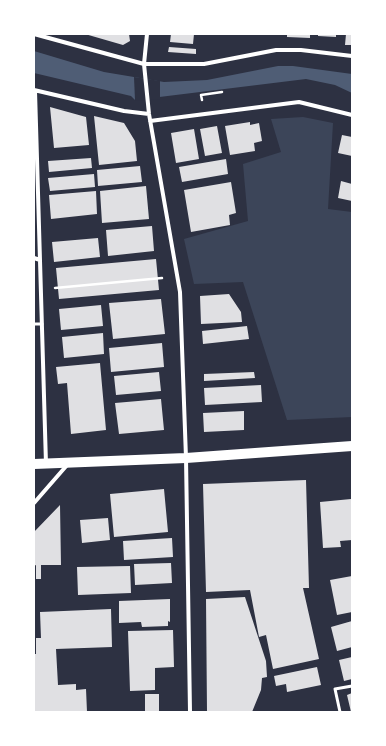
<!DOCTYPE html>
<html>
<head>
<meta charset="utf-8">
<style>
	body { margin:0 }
	#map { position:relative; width:386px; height:746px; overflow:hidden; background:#2d3142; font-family:"Playfair Display",serif }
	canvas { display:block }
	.frame { position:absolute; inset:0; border:35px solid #fff; pointer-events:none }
</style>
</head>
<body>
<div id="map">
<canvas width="386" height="746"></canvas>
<div class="frame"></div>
</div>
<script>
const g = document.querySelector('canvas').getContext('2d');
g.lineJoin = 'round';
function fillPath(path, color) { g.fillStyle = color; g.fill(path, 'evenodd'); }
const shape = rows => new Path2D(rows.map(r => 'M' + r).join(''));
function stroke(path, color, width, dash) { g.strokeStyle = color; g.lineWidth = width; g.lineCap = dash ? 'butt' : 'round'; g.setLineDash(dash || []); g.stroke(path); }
fillPath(shape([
	[303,117,333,123,328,209,352,212,352,417,287,420,243,282,194,284,184,239,248,221,243,164,281,152,271,119]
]), '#3c4559');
fillPath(shape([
	[34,51,104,72,164,82,207,80,278,66,293,66,352,74,352,93,335,85,306,79,135,100,131,96,34,73]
]), '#4f5d75');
fillPath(shape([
	[134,77,160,81,160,99,142,101,135,100]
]), '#2d3142');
fillPath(shape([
	[85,34,129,34,130,41,123,45],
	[171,34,194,34,193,44,170,42],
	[287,34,310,34,310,38,287,37],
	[318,34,336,34,336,37,318,36],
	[346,34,352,34,352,45,345,45],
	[169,47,196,49,196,54,168,52],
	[50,107,86,117,89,145,54,148],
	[94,116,124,123,135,141,137,161,99,165],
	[250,122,250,125,259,123,262,141,254,143,255,151,230,155,225,126],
	[217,126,222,153,205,156,200,129],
	[194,129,199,159,176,163,171,133],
	[342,135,352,137,352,156,338,153],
	[91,158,92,168,49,172,48,161],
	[226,159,228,174,182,182,179,167],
	[140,166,142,182,98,186,97,170],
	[94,174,95,187,50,191,48,178],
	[341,181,352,184,352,201,338,198],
	[231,182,236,213,229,215,230,225,191,232,184,190],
	[146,186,149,219,102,223,100,191],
	[96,191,97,214,51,219,49,195],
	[152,226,154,251,108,256,106,230],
	[98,238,100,257,54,262,52,242],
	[156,259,159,290,59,299,56,268],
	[229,294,241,312,242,322,201,324,200,296],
	[161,299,165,334,113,339,109,303],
	[101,305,103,326,61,330,59,309],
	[247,326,249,339,203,344,202,331],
	[103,333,104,354,64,358,62,337],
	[162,343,164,367,111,372,109,348],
	[100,363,106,430,71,434,67,383,58,384,56,367],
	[159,372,161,391,116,395,114,376],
	[254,372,255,378,204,381,204,374],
	[261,385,262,402,205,405,204,388],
	[161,399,164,430,119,434,115,403],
	[244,411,244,430,204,432,203,413],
	[306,480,309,588,303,588,319,659,273,669,266,635,259,637,250,590,206,592,203,484],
	[164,489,168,532,114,537,110,494],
	[351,499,352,540,340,541,341,547,323,548,320,502],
	[60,505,61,565,41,565,41,579,36,579,36,565,34,566,34,532],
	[108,518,110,540,82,543,80,520],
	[172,538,173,557,124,560,123,541],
	[171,563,172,583,135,585,134,564],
	[130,566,131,593,78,595,77,567],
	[352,576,352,612,337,615,330,580],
	[245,597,266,661,267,677,262,678,261,690,252,712,207,712,206,599],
	[170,599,170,622,168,621,168,626,142,627,141,622,119,623,119,601],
	[111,609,112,647,56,649,58,685,76,684,76,690,86,689,87,712,34,712,34,654,36,654,36,638,41,638,40,612],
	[352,621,352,647,337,651,331,627],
	[173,630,174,667,155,668,155,690,130,691,128,631],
	[352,657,352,679,344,681,339,660],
	[317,667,321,685,287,692,286,684,276,686,274,676],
	[352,693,352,712,351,712,347,695],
	[145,694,159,694,159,712,145,712]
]), '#e0e0e3');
stroke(shape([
	[202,100,201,95,222,92],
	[55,288,162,278]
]), '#fff', 2.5);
stroke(shape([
	[34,324,42,324],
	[340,712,335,689,352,686]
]), '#fff', 3);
stroke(shape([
	[34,34,144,64,204,64,276,50,301,50,352,56],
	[147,34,144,64,149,114,180,292,186,458,190,712],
	[34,90,124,111,149,114],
	[35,91,46,464],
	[150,121,299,102,352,115],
	[34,258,40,260],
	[34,503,68,464]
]), '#fff', 4);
stroke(shape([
	[34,464,186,458,352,446]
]), '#fff', 10);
</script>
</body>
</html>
